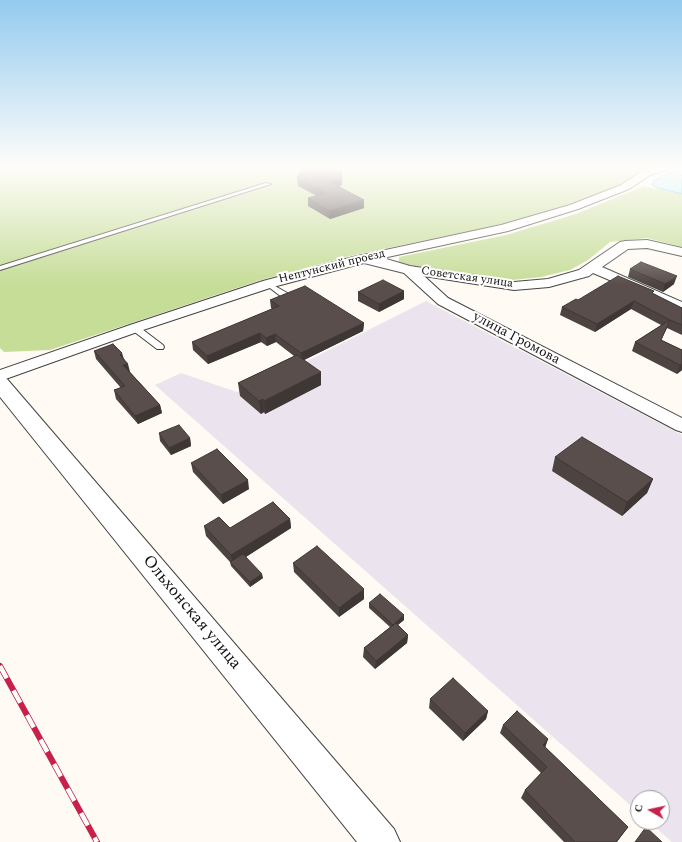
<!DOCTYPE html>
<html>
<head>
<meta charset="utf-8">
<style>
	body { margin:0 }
	#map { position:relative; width:682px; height:842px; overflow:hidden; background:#fffaf3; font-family:Spectral,serif }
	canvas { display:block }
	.north { position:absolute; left:630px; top:790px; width:40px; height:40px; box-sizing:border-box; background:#fff; border:1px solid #9f9f9f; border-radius:50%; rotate:279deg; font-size:11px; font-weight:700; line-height:16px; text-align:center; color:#101010 }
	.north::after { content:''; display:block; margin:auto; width:14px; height:18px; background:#c7214b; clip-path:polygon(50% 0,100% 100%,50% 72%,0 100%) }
</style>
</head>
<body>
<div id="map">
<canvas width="682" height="842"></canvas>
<div class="north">С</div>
</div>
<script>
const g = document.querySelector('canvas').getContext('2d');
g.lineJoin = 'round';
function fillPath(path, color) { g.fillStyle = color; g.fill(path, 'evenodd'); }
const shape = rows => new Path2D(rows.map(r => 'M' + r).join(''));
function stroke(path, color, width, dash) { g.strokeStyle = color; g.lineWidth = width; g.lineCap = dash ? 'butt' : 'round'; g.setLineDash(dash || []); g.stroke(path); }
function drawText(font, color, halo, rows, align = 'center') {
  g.font = font + ' Spectral,serif'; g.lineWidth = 4; g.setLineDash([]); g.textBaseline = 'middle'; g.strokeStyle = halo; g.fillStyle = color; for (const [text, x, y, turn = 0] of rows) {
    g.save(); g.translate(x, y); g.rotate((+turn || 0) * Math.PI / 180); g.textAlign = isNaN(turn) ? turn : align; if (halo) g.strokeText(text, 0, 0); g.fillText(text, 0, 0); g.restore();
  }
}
fillPath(shape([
	[426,301,682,435,682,842,672,842,649,822,662,822,662,798,638,798,638,812,155,385,181,373,237,392,293,363,297,366]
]), '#ebe4ee');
fillPath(shape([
	[0,167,548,167,550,168,604,172,617,167,655,167,640,171,619,185,600,193,570,204,497,225,350,256,261,280,50,350,4,352,0,348],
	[644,186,682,194,682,247,647,238,610,242,588,260,570,270,541,277,512,280,415,267,399,262,399,257,506,235,576,214]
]), '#c6dd98');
const water = shape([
	[548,167,617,167,604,172,549,168,548,167],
	[676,172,682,175,682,194,658,188,652,185,654,180,660,179,661,176,669,173,676,172]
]);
fillPath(water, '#b5edf9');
stroke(water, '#39b5d3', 1);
const service = shape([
	[266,183,271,184,0,270,0,266,266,183],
	[268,282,289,294,289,298,283,298,266,285,266,283,268,282],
	[132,326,138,326,163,345,164,347,163,349,157,349,132,330,132,326]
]);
const minor = shape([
	[656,167,671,167,670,169,650,175,629,189,578,209,508,231,383,258,410,266,514,282,548,279,579,270,620,242,625,241,647,240,682,248,682,256,647,248,628,249,602,267,682,302,682,311,593,273,589,276,549,287,514,290,424,276,448,298,682,418,682,432,676,430,438,304,404,273,364,263,273,287,140,331,0,381,0,370,130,325,263,281,353,257,501,225,570,205,621,185,642,171,656,167]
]);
const tertiary = shape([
	[0,377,7,379,394,829,400,842,357,842,0,397,0,377]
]);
stroke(service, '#434343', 2);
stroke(minor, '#434343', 2);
stroke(tertiary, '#434343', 2);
fillPath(service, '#fff');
fillPath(minor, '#fff');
fillPath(tertiary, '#fff');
const rail = shape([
	[0,666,97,842]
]);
stroke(rail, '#c7214b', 6);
stroke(rail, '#fff', 4.5, [14]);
fillPath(shape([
	[297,178,342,185,339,186,364,208,330,219,308,206,308,198,317,196,298,186],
	[630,269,674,284,663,292,628,277],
	[404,291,404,299,379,312,358,301,358,292],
	[653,294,682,308,682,335,667,328,661,340,682,350,682,370,677,374,632,351,635,342,661,325,631,309,595,332,560,315,562,307,578,300],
	[270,300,364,323,363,331,304,360,321,385,265,414,264,412,261,414,240,396,238,383,294,356,276,342,267,346,261,342,208,364,193,350,192,342,272,309,271,308],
	[94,351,124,359,130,372,160,405,162,413,138,424,116,399,114,390,121,388,96,359],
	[159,433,190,438,191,446,171,455,160,441],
	[555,457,653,479,647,493,622,516,552,471],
	[191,463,249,489,223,504,193,472],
	[290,519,291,528,246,557,263,578,250,587,231,566,230,562,206,536,204,526,230,528],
	[293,563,364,599,339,617,294,572],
	[369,603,404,615,404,620,398,625,408,635,407,643,375,669,363,657,364,648,390,627,369,608],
	[430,699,488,711,486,719,463,741,429,708],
	[503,725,548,739,545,747,628,827,617,842,564,842,521,798,525,790,541,773,500,733]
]), '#4d4341');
fillPath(shape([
	[342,178,342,185,330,189,330,182],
	[364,200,364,208,330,219,329,211],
	[677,276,674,284,663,292,665,284],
	[404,291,404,299,379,312,379,304],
	[634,301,631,309,595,332,597,324],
	[364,323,363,331,302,361,301,353],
	[260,333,261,342,208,364,207,356],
	[275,334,276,342,267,346,266,338],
	[122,353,125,362,120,355],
	[128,364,130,372,123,365],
	[682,364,682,370,677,374,680,365],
	[321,372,321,385,265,414,264,401],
	[263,399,264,412,261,414,259,401],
	[160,405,162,413,138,424,135,416],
	[190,438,191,446,171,455,169,448],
	[653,479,647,493,622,516,627,502],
	[248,480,249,489,223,504,221,495],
	[290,519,291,528,233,565,231,555],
	[262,574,263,578,250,587,250,582],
	[364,589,364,599,339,617,339,608],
	[404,615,404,620,392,629,393,625],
	[408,635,407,643,375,669,376,661],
	[488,711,486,719,463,741,465,733],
	[548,739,545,748,543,745]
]), '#3e3735');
const building = shape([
	[303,167,341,167,342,178,330,182,364,200,329,211,308,198,326,193,297,178,303,167],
	[641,262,677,276,665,284,630,269,641,262],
	[618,276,654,291,652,293,682,308,682,325,670,320,661,340,682,350,682,364,680,365,635,342,670,320,634,301,597,324,562,307,576,299,578,300,618,276],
	[383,280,404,291,379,304,358,292,383,280],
	[305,286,364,323,301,353,275,334,266,338,260,333,207,356,192,342,279,306,270,300,305,286],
	[113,344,122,353,120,355,128,364,123,365,160,405,135,416,114,390,125,386,94,351,113,344],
	[297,355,321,372,264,401,263,399,259,401,238,383,297,355],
	[179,425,190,438,169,448,159,433,179,425],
	[582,437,653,479,627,502,555,457,582,437],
	[217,449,248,480,221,495,191,463,217,449],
	[273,502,290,519,231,555,204,526,219,517,230,528,273,502],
	[317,546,364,589,339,608,293,563,317,546],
	[243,554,262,574,250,582,230,562,243,554],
	[380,594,404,615,393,625,369,603,380,594],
	[396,623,408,635,376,661,364,648,396,623],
	[453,678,488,711,465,733,430,699,453,678],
	[517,711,548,739,543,745,628,827,616,842,575,842,525,790,547,767,503,725,517,711],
	[646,827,662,842,635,842,646,827]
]);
fillPath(building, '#594e4c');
stroke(building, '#3e3735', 1);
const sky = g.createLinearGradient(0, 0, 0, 285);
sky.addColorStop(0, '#93cbef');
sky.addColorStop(0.59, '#fffdfa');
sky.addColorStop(1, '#fffdfa00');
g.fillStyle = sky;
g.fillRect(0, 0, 682, 285);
drawText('12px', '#101010', '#fff', [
	["Нептунский проезд",332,267,-14],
	["Советская улица",467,278,8]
]);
drawText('14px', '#101010', '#fff', [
	["улица Громова",516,339,28]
]);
drawText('17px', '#101010', '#fff', [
	["Ольхонская улица",191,613,50]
]);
</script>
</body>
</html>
